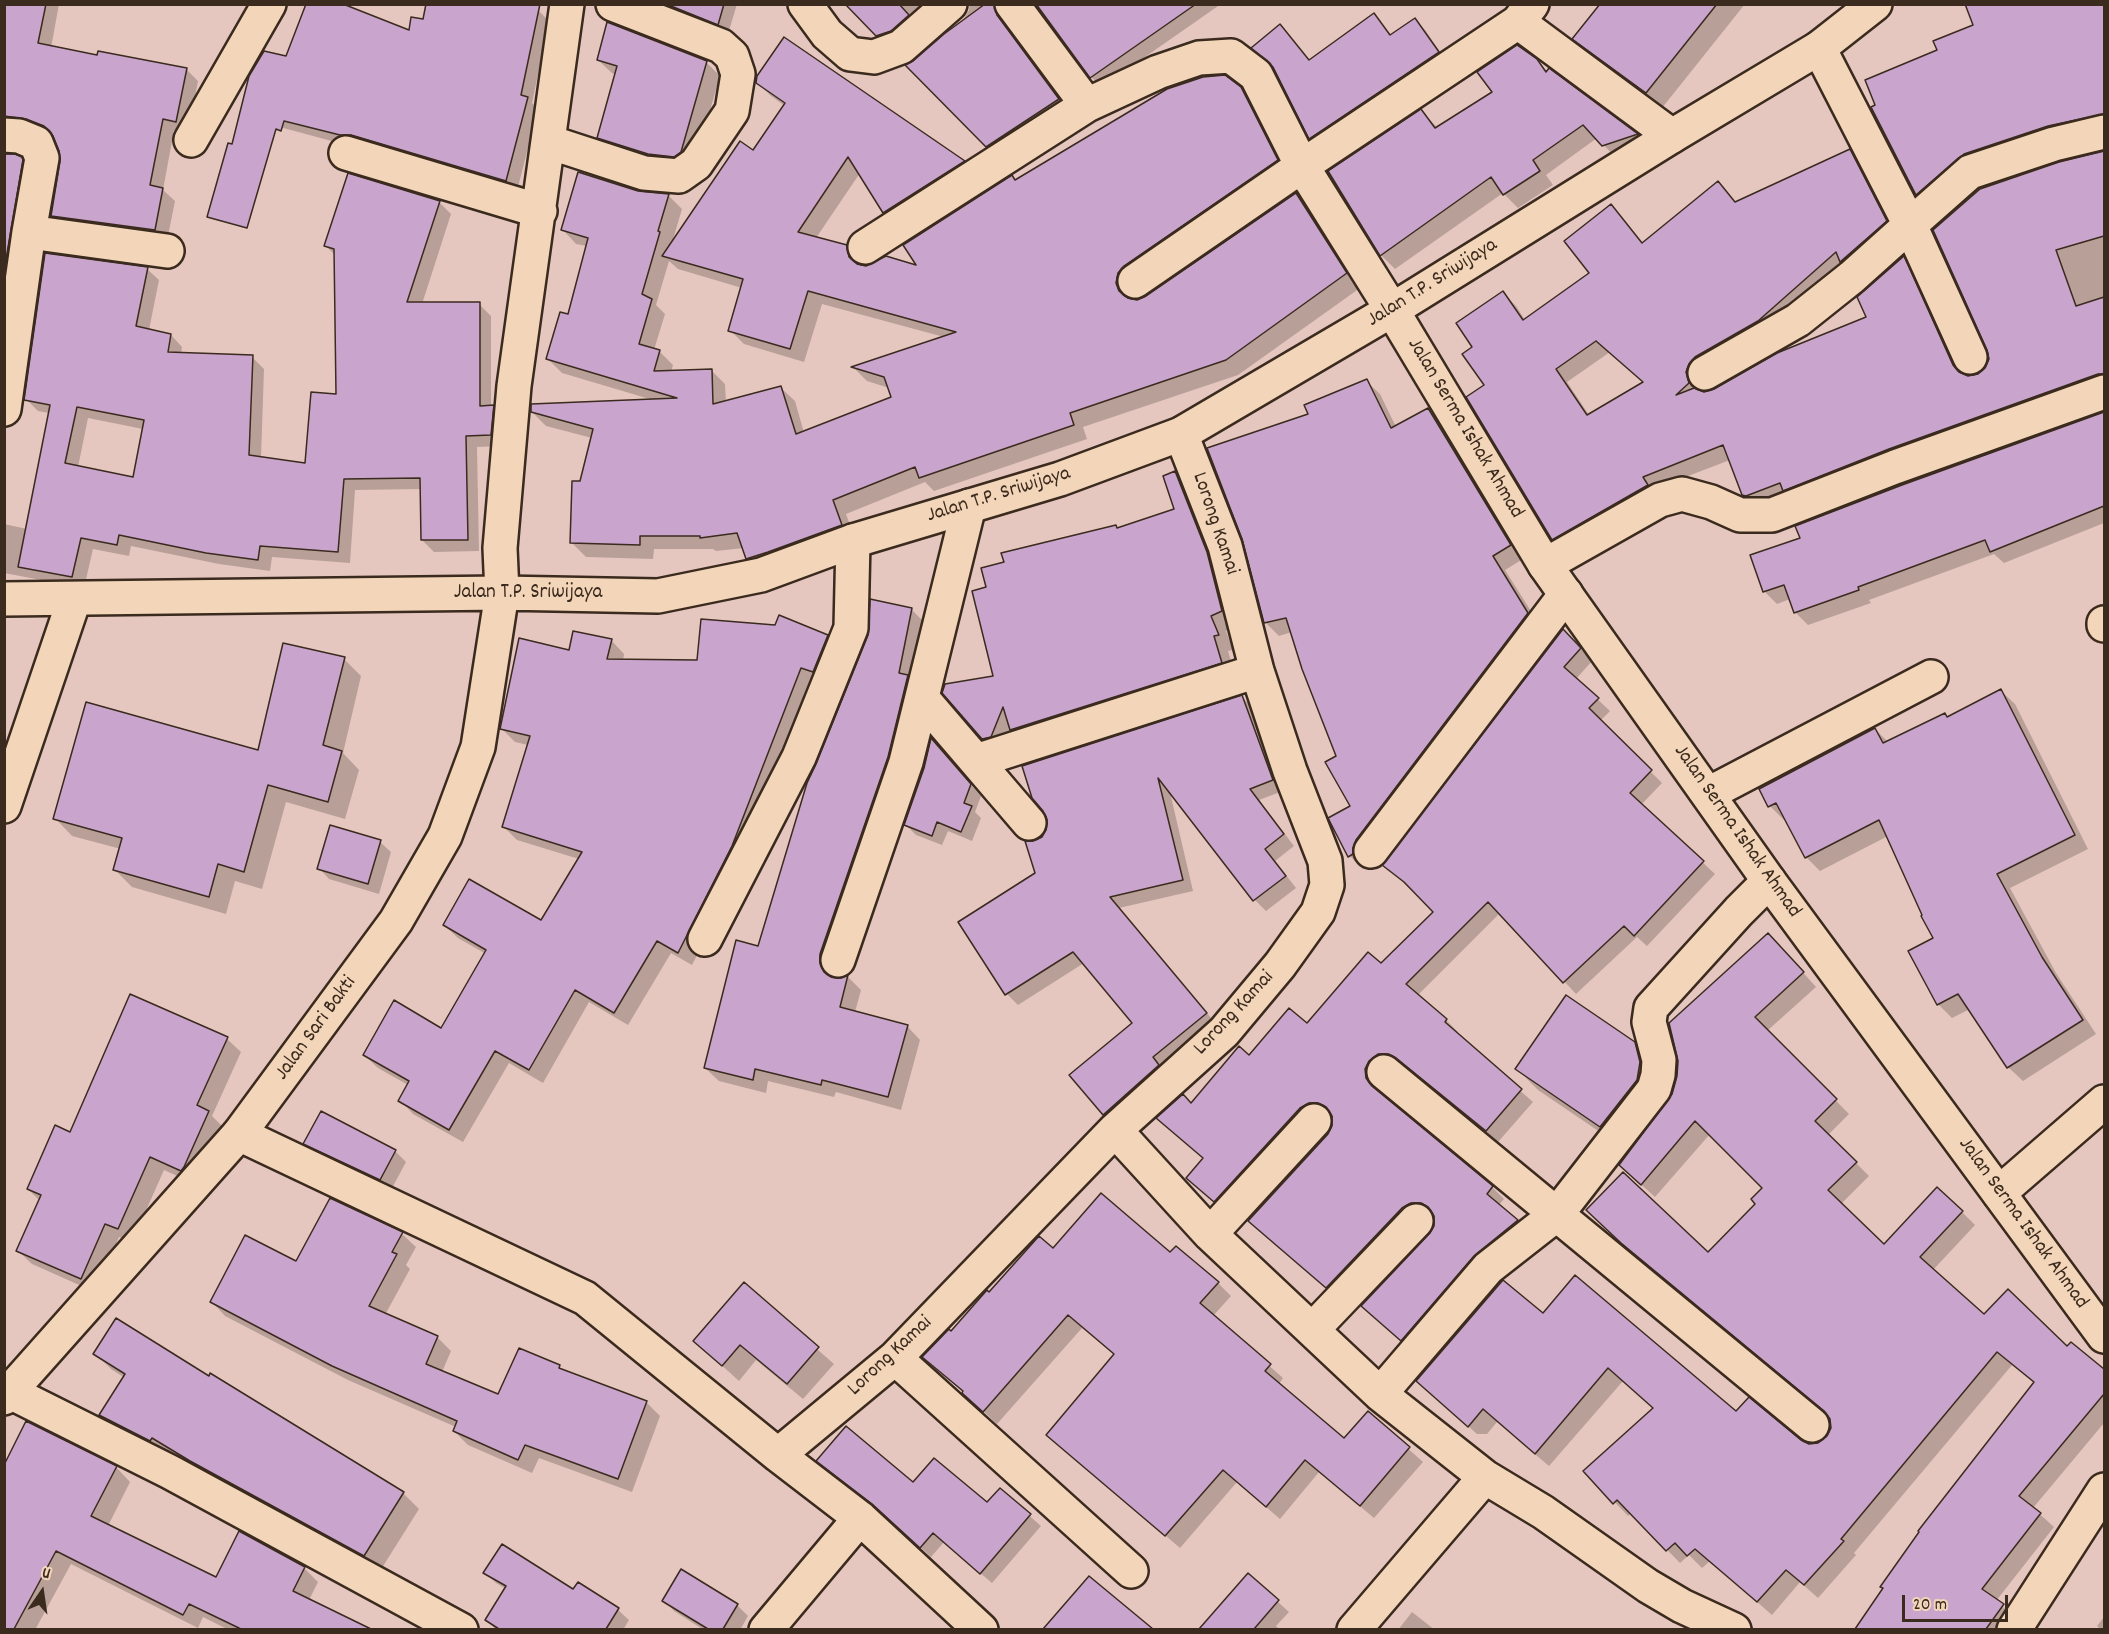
<!DOCTYPE html>
<html>
<head>
<meta charset="utf-8">
<style>
	body { margin:0 }
	#map { position:relative; width:2109px; height:1634px; overflow:hidden; background:#e6c7bf; font-family:Dekko,sans-serif }
	canvas { display:block }
	.frame { position:absolute; inset:0; border:6px solid #3b2a1e; pointer-events:none }
	.north { position:absolute; left:12px; top:1562px; width:60px; height:60px; -webkit-text-stroke:4px #f3d6b9; paint-order:stroke; rotate:13deg; font-size:16px; font-weight:700; line-height:24px; text-align:center; color:#3b2a1e }
	.north::after { content:''; display:block; margin:auto; width:21px; height:27px; background:#3b2a1e; clip-path:polygon(50% 0,100% 100%,50% 72%,0 100%) }
	.scale { position:absolute; left:1902px; top:1595px; width:106px; height:27px; box-sizing:border-box; border:3px solid #3b2a1e; border-top:0; padding-left:8px; font-size:18px; line-height:21px; white-space:nowrap; color:#3b2a1e; -webkit-text-stroke:4px #f3d6b9; paint-order:stroke }
</style>
</head>
<body>
<div id="map">
<canvas width="2109" height="1634"></canvas>
<div class="frame"></div>
<div class="north">U</div>
<div class="scale">20 m</div>
</div>
<script>
const g = document.querySelector('canvas').getContext('2d');
g.lineJoin = 'round';
function fillPath(path, color) { g.fillStyle = color; g.fill(path, 'evenodd'); }
const shape = rows => new Path2D(rows.map(r => 'M' + r).join(''));
function stroke(path, color, width, dash) { g.strokeStyle = color; g.lineWidth = width; g.lineCap = dash ? 'butt' : 'round'; g.setLineDash(dash || []); g.stroke(path); }
function drawText(font, color, halo, rows, align = 'center') {
  g.font = font + ' Dekko,sans-serif'; g.lineWidth = 6; g.setLineDash([]); g.textBaseline = 'middle'; g.strokeStyle = halo; g.fillStyle = color; for (const [text, x, y, turn = 0] of rows) {
    g.save(); g.translate(x, y); g.rotate((+turn || 0) * Math.PI / 180); g.textAlign = isNaN(turn) ? turn : align; if (halo) g.strokeText(text, 0, 0); g.fillText(text, 0, 0); g.restore();
  }
}
fillPath(shape([
	[4,4,59,4,51,48,99,57,186,69,198,81,188,133,174,130,163,190,175,201,167,241,64,227,52,216,62,161,61,151,54,136,33,128,4,133],
	[235,4,261,4,260,9],
	[652,4,737,4,728,34],
	[847,4,943,4,888,46],
	[970,4,1007,4,1003,18,1007,27,1068,110,998,157,908,66,914,62,964,19,969,10],
	[1038,4,1221,4,1102,87,1091,77],
	[1602,4,1745,4,1662,108,1590,54,1574,39],
	[1982,4,2104,4,2104,128,1929,206,1917,194,1939,51,1975,25],
	[538,10,549,21,532,103,538,109,517,191,276,126,424,21],
	[1374,15,1392,36,1414,20,1425,30,1448,63,1321,148,1310,138,1280,26,1310,61],
	[784,39,964,162,977,175,898,226,885,212,860,173,816,238,846,247,860,261,861,266,919,267,1016,181,1240,88,1255,103,1291,174,1131,288,1130,300,1137,301,1146,298,1296,195,1310,208,1360,288,1238,375,1083,427,1087,439,934,491,925,482,846,514,855,539,761,572,747,558,744,548,716,551,713,549,654,549,653,559,586,557,572,543,581,482,592,438,546,426,532,412,653,400,562,373,548,359,569,316,587,246,576,244,563,230,638,192,668,195,682,209,672,243,754,152,785,106,771,96,757,82],
	[669,261,678,269,742,288,730,330,744,344,804,362,822,304,944,337,854,368,867,381,889,388,893,398,804,433,795,401,781,388,726,403,725,384,711,370,671,372,673,365,659,351,654,350,665,314,656,305],
	[598,60,706,62,720,76,694,165,612,151,599,137,616,75,612,73],
	[1536,61,1548,72,1628,129,1643,143,1616,158,1597,138,1546,175,1553,185,1518,208,1503,193,1395,269,1381,255,1421,111,1438,128,1494,93],
	[1850,151,1862,164,1898,234,1698,386,1700,392,1704,393,1715,391,1868,318,1903,258,1916,270,1963,375,1967,377,1979,375,1986,369,2060,163,2104,153,2104,389,1756,507,1743,494,1730,460,1654,489,1565,551,1553,539,1486,385,1474,348,1503,293,1516,306,1525,320,1592,273,1611,206,1643,244,1717,183,1736,203],
	[1610,352,1644,383,1589,415,1567,382],
	[4,155,21,159,33,171,4,363],
	[439,202,451,214,422,304,479,304,491,316,491,407,505,419,502,446,477,447,479,551,434,552,422,540,422,489,355,490,350,563,272,557,270,571,219,564,131,546,129,556,93,549,84,588,4,573,4,524,27,529,49,413,38,411,26,399,147,269,159,280,149,330,171,335,182,347,181,354,252,357,264,369,261,458,306,464,337,395,335,255,326,246],
	[88,418,143,429,134,479,78,467],
	[1366,381,1380,394,1396,427,1428,410,1441,423,1523,559,1505,570,1541,627,1365,862,1366,868,1363,869,1350,856,1330,819,1352,806,1338,757,1292,632,1279,636,1266,623,1310,415],
	[2104,413,2104,523,2004,563,1994,554,1869,600,1871,603,1808,625,1795,612,1790,599,1777,604,1764,591,1802,539,1902,486],
	[1175,473,1190,488,1237,626,1226,631,1233,650,1228,651,1236,678,999,754,983,738,995,677,988,588,1116,527,1118,529,1176,510],
	[912,610,925,623,912,682,833,968,832,978,841,980,848,977,861,990,855,1012,907,1026,920,1040,901,1110,836,1092,834,1097,768,1081,766,1093,719,1081,705,1068],
	[827,636,840,649,745,860,692,965,671,953,628,1025,589,1002,543,1083,509,1063,463,1142,413,1114,400,1100,408,1085,378,1068,364,1055,442,1030,486,954,458,938,444,925,541,922,579,859,517,840,504,827,528,745,515,742,501,728,570,651,611,640,624,654,623,661,698,662],
	[1575,643,1592,661,1576,679,1610,711,1600,721,1662,783,1641,805,1715,874,1647,946,1637,937,1576,994,1500,913,1417,996,1446,1020,1458,1032,1456,1034,1533,1102,1498,1142,1409,1069,1400,1065,1377,1082,1380,1095,1492,1187,1504,1199,1499,1205,1529,1233,1414,1352,1375,1318,1431,1234,1436,1226,1435,1214,1424,1214,1339,1299,1262,1232,1329,1135,1334,1125,1333,1115,1320,1115,1227,1213,1188,1178,1204,1159,1158,1118,1192,1104,1249,1057,1307,1025,1381,965,1435,912,1384,865],
	[344,659,361,676,343,753,359,770,345,819,286,802,262,889,235,881,226,914,132,887,115,870,121,849,72,836,55,818,259,752],
	[2001,691,2015,704,2088,849,2010,888,2056,973,2096,1034,2023,1081,2009,1068,1970,1009,1952,1018,1938,1004,1935,938,1888,836,1820,871,1806,857,1786,818,1784,820,1770,806,1875,729,1888,742,1945,715,1948,718],
	[1242,697,1253,708,1283,791,1259,800,1294,846,1275,861,1296,888,1266,911,1255,900,1169,788,1193,891,1119,908,1217,1025,1115,1125,1071,1075,1134,1023,1084,963,1018,1005,1007,994,1037,874,1033,843],
	[932,741,981,796,975,812,981,818,972,841,948,831,942,845,916,835,906,825,925,768],
	[380,842,391,852,379,894,329,879,319,868],
	[1782,949,1816,987,1767,1031,1849,1114,1828,1135,1869,1176,1841,1204,1884,1246,1962,1212,1975,1225,1933,1270,1984,1316,2068,1348,2071,1344,2104,1371,2104,1423,2033,1508,2054,1527,1996,1601,2017,1619,2009,1630,1857,1630,1884,1589,2035,1384,2012,1365,1854,1553,1856,1555,1818,1598,1800,1582,1772,1615,1710,1561,1702,1568,1689,1555,1680,1563,1631,1513,1628,1516,1585,1471,1654,1409,1623,1381,1549,1466,1497,1422,1487,1434,1477,1434,1418,1381,1543,1315,1736,1414,1800,1441,1809,1445,1819,1444,1828,1437,1832,1428,1829,1415,1636,1256,1588,1210,1708,1254,1758,1204,1764,1188,1710,1134,1655,1197,1634,1178],
	[227,1039,241,1052,212,1116,222,1126,198,1181,195,1184,164,1170,132,1242,119,1237,95,1292,32,1264,18,1251,40,1201,28,1189,70,1134],
	[1634,1043,1655,1064,1622,1147,1538,1090,1517,1069],
	[305,1143,395,1151,406,1162,391,1190,315,1154],
	[402,1234,416,1247,406,1265,410,1269,385,1315,437,1337,451,1351,442,1372,499,1396,559,1367,563,1371,646,1402,660,1416,632,1492,539,1458,532,1473,468,1445,454,1431,456,1427,348,1380,225,1316,212,1302,297,1263],
	[1053,1250,1171,1254,1218,1283,1231,1296,1213,1316,1283,1378,1279,1384,1344,1440,1368,1413,1423,1462,1374,1518,1319,1472,1280,1519,1237,1482,1180,1548,1048,1435,1115,1355,1082,1328,997,1424,925,1357,952,1333,989,1294],
	[744,1285,834,1364,803,1399,756,1360,739,1381,695,1341],
	[95,1353,403,1493,419,1509,380,1571,207,1477,168,1452,166,1456,117,1431,101,1415,125,1378,111,1369],
	[818,1460,987,1505,1000,1490,1041,1526,992,1583,944,1542,931,1557,884,1514,828,1471],
	[116,1467,130,1482,108,1526,216,1579,304,1568,318,1582,309,1600,368,1630,229,1630,203,1617,198,1628,71,1564,35,1630,4,1630,4,1468],
	[682,1571,738,1606,748,1616,740,1630,704,1630,674,1611,664,1600],
	[485,1573,574,1591,578,1584,618,1610,629,1620,623,1630,496,1630,487,1620,506,1589,496,1583],
	[1248,1575,1289,1612,1276,1626,1280,1630,1213,1630,1207,1623],
	[1089,1578,1146,1626,1150,1630,1045,1630],
	[1412,1612,1435,1630,1398,1630],
	[2104,1617,2104,1630,2101,1630,2097,1626]
]), '#0003');
const building = shape([
	[4,4,46,4,38,43,97,55,98,51,187,68,176,122,163,119,150,185,163,188,155,230,51,216,60,161,59,151,53,136,44,126,26,119,4,116,4,4],
	[306,4,343,4,409,30,411,17,423,19,426,4,540,4,521,95,528,97,506,181,351,135,340,135,284,121,281,131,276,129,247,228,207,217,228,143,232,144,249,76,264,51,286,56,306,4],
	[666,4,724,4,718,25,666,4],
	[845,4,899,4,909,15,891,31,876,36,845,4],
	[985,4,994,4,997,15,1059,99,986,147,905,65,913,61,944,34,985,4],
	[1036,4,1196,4,1090,78,1036,4],
	[1600,4,1717,4,1646,93,1572,39,1600,4],
	[1965,4,2104,4,2104,114,2048,126,1964,154,1916,195,1871,107,1875,105,1865,80,1937,50,1933,41,1973,25,1965,4],
	[1374,13,1390,35,1415,18,1439,52,1309,139,1273,67,1251,48,1280,24,1309,60,1374,13],
	[607,22,707,61,681,152,674,157,648,154,597,138,617,66,597,60,607,22],
	[784,37,965,161,883,213,848,157,798,232,847,245,849,257,857,264,866,266,886,256,916,265,903,245,1012,175,1015,180,1167,89,1203,77,1225,75,1241,87,1278,160,1124,266,1118,273,1116,283,1119,291,1128,298,1137,300,1146,296,1296,193,1347,273,1226,360,1070,413,1074,425,919,478,915,467,833,500,842,525,768,552,746,559,737,533,700,538,700,536,640,536,640,545,570,543,572,481,580,481,593,429,531,412,531,404,677,398,546,359,560,312,568,314,588,238,561,230,578,172,638,191,669,194,658,231,660,232,642,294,652,299,639,344,660,350,654,371,712,369,713,404,781,386,796,434,891,397,884,377,851,367,956,332,808,291,790,349,728,331,743,279,662,256,740,141,753,150,785,103,756,83,757,76,784,37],
	[1517,45,1537,59,1546,72,1549,68,1638,134,1602,146,1583,125,1533,160,1540,171,1503,195,1491,177,1380,256,1328,171,1421,109,1435,128,1492,92,1477,72,1517,45],
	[1850,149,1887,221,1840,262,1836,252,1758,321,1695,357,1689,364,1686,372,1689,383,1676,395,1694,388,1704,392,1714,389,1777,353,1866,317,1857,297,1904,256,1953,365,1959,372,1968,376,1978,374,1985,368,1989,359,1987,350,1933,230,1980,189,2059,162,2104,151,2104,236,2056,250,2076,306,2104,297,2104,374,2098,374,1889,449,1783,491,1780,483,1746,496,1742,495,1723,445,1643,477,1648,485,1552,540,1466,397,1484,385,1462,354,1472,347,1456,323,1503,291,1523,320,1589,273,1564,241,1611,204,1642,243,1718,181,1735,202,1850,149],
	[1596,341,1643,382,1587,415,1556,369,1596,341],
	[4,154,15,154,22,157,23,160,4,271,4,154],
	[348,173,440,201,407,302,480,302,480,406,494,405,491,435,466,436,468,540,421,540,420,478,344,479,338,552,260,546,258,560,206,553,119,535,117,545,81,538,72,577,18,567,50,405,24,400,45,253,148,267,136,326,171,334,168,352,253,355,249,455,305,463,311,392,336,394,334,249,324,246,348,173],
	[77,407,144,420,133,477,65,463,77,407],
	[1367,379,1391,428,1428,408,1511,545,1493,556,1528,613,1356,840,1353,848,1353,854,1348,857,1328,818,1350,806,1325,762,1336,756,1302,669,1286,618,1264,623,1242,539,1207,448,1308,414,1304,405,1367,379],
	[2104,412,2104,506,1990,552,1985,540,1858,587,1859,590,1794,613,1784,585,1763,592,1750,555,1800,538,1795,526,1902,485,2104,412],
	[1175,471,1207,552,1222,611,1211,616,1219,635,1214,636,1222,663,1010,730,1003,707,991,737,982,739,942,693,945,684,993,676,972,591,986,587,981,568,1004,562,1001,553,1116,525,1117,528,1174,509,1163,476,1175,471],
	[870,599,912,608,899,673,908,675,888,757,820,954,820,963,824,972,831,977,841,978,848,975,840,1007,908,1025,888,1097,822,1080,821,1085,755,1069,753,1080,704,1068,736,940,758,946,807,783,816,764,868,635,870,599],
	[779,615,828,635,813,672,801,668,732,846,678,953,657,941,614,1013,575,990,529,1070,495,1051,449,1130,398,1101,409,1081,363,1055,394,1000,441,1028,486,950,443,925,469,879,541,920,582,852,502,827,530,736,500,729,519,638,569,650,573,631,612,639,607,659,697,660,701,619,775,625,779,615],
	[1563,629,1581,648,1564,667,1599,698,1589,708,1652,770,1630,793,1704,861,1634,936,1624,926,1563,983,1488,902,1406,984,1447,1019,1445,1022,1522,1089,1486,1131,1396,1058,1388,1054,1378,1054,1369,1061,1365,1069,1366,1078,1372,1086,1493,1186,1487,1194,1518,1220,1474,1256,1401,1341,1361,1306,1430,1233,1434,1226,1434,1216,1428,1207,1421,1203,1411,1203,1402,1208,1326,1288,1248,1221,1328,1134,1332,1126,1332,1116,1326,1107,1318,1103,1309,1103,1300,1108,1214,1202,1186,1178,1203,1158,1156,1118,1183,1094,1191,1103,1239,1046,1249,1055,1289,1008,1307,1023,1368,952,1381,963,1433,912,1404,882,1382,865,1563,629],
	[283,643,345,657,323,745,342,751,328,802,268,785,244,872,218,864,209,897,113,870,122,838,53,819,86,702,258,750,283,643],
	[2001,689,2075,835,1997,874,2042,957,2083,1020,2007,1068,1958,994,1937,1005,1908,951,1933,938,1921,916,1922,915,1879,820,1805,858,1776,803,1768,807,1759,789,1875,728,1883,743,1945,713,1947,717,2001,689],
	[1242,695,1273,780,1250,789,1284,834,1265,849,1286,876,1253,901,1158,778,1183,880,1110,897,1207,1013,1153,1057,1159,1065,1103,1115,1069,1075,1132,1023,1073,952,1005,995,958,922,1035,873,1025,841,1033,841,1042,837,1046,830,1047,820,1043,811,1032,798,1022,766,1242,695],
	[931,738,971,784,964,803,972,806,961,832,937,822,932,836,904,825,924,768,931,738],
	[330,825,381,840,368,884,317,869,330,825],
	[1768,933,1804,972,1755,1017,1837,1099,1815,1121,1857,1162,1828,1190,1884,1244,1937,1187,1963,1211,1920,1257,1984,1314,2008,1289,2067,1346,2071,1342,2104,1369,2104,1394,2019,1496,2041,1513,1982,1589,2004,1604,1986,1629,1855,1629,1883,1588,1880,1587,1919,1532,1918,1531,2034,1382,1997,1352,1841,1539,1844,1541,1804,1585,1786,1570,1757,1602,1695,1549,1687,1556,1675,1543,1666,1551,1617,1500,1613,1504,1583,1471,1653,1408,1608,1368,1535,1454,1483,1409,1468,1427,1416,1381,1503,1280,1543,1313,1575,1275,1736,1411,1749,1397,1801,1440,1809,1444,1818,1443,1827,1436,1831,1428,1830,1419,1824,1411,1621,1243,1586,1210,1623,1172,1708,1252,1755,1204,1751,1199,1762,1188,1695,1121,1641,1185,1619,1165,1672,1094,1677,1076,1678,1061,1669,1023,1768,933],
	[130,994,228,1037,197,1105,209,1111,184,1167,181,1171,150,1157,118,1229,105,1224,81,1279,16,1251,41,1195,27,1189,55,1125,70,1132,130,994],
	[1566,995,1635,1042,1640,1062,1637,1080,1600,1127,1515,1069,1566,995],
	[321,1111,396,1150,380,1180,303,1144,321,1111],
	[1101,1193,1170,1252,1176,1246,1219,1282,1200,1303,1271,1364,1265,1371,1344,1438,1368,1411,1410,1447,1360,1506,1305,1460,1266,1507,1223,1470,1165,1536,1046,1435,1114,1354,1068,1315,983,1412,962,1393,963,1391,922,1357,949,1329,951,1331,987,1290,989,1292,1039,1236,1053,1248,1101,1193],
	[330,1198,403,1232,392,1252,397,1254,369,1306,438,1336,426,1364,498,1394,519,1348,560,1365,559,1368,647,1401,618,1479,525,1445,518,1460,453,1431,457,1421,332,1366,210,1302,245,1235,296,1261,330,1198],
	[744,1282,819,1347,787,1384,740,1345,722,1366,693,1341,744,1282],
	[116,1318,209,1376,210,1373,404,1492,364,1556,190,1461,152,1438,150,1441,99,1415,125,1374,93,1354,116,1318],
	[26,1421,117,1466,91,1516,216,1577,239,1531,305,1567,293,1591,371,1629,241,1629,189,1604,183,1615,56,1551,14,1629,4,1629,4,1465,26,1421],
	[846,1426,913,1482,934,1458,987,1502,1000,1488,1031,1514,980,1574,933,1533,920,1548,872,1504,816,1461,846,1426],
	[502,1544,573,1589,578,1582,619,1608,606,1629,499,1629,485,1620,506,1586,483,1573,502,1544],
	[681,1569,738,1604,723,1629,708,1629,662,1601,681,1569],
	[1248,1573,1279,1600,1254,1629,1199,1629,1248,1573],
	[1089,1576,1153,1629,1043,1629,1089,1576]
]);
fillPath(building, '#c9a4cd');
stroke(building, '#3b2a1e', 1.5);
const minor = shape([
	[805,4,827,34,850,54,874,57,901,47,950,4],
	[1012,4,1087,105,1158,72,1199,58,1231,56,1256,75,1302,166,1392,310],
	[1518,22,1672,136],
	[1819,48,1910,225,1970,172,2054,144,2104,132],
	[4,135,19,136,36,143,42,158,29,232,4,409],
	[191,140,269,4],
	[549,142,644,173,679,176,696,164,732,111,738,74,732,56,721,46,613,4],
	[346,153,540,211],
	[29,232,167,251],
	[865,247,1087,105],
	[1135,281,1302,166,1518,22,1532,4],
	[1705,373,1798,320,1852,277,1910,225,1970,357],
	[1545,565,1660,500,1682,494,1711,502,1740,515,1772,515,1895,467,2104,392],
	[502,593,500,548,514,386,567,4],
	[2104,623,2104,625],
	[922,698,1029,823],
	[976,761,1257,671],
	[1708,794,1931,677],
	[4,806,74,600],
	[1371,851,1566,594],
	[705,939,799,757,851,628,853,541],
	[838,960,906,762,969,506],
	[1384,1072,1812,1425],
	[1115,1130,1210,1234,1380,1394,1485,1477,1543,1512,1648,1586,1682,1606,1734,1630],
	[239,1134,585,1298,778,1455,860,1518,981,1630],
	[1999,1193,2104,1102],
	[1210,1234,1314,1121],
	[1313,1329,1416,1221],
	[895,1358,1131,1571],
	[10,1392,170,1472,461,1630],
	[1380,1394,1488,1268,1557,1214,1654,1089,1658,1075,1659,1060,1649,1022,1651,1008,1739,911,1769,881],
	[778,1455,895,1358,1115,1130,1224,1032,1280,965,1318,912,1327,885,1325,861,1290,771,1257,671,1225,546,1181,434],
	[766,1630,860,1518],
	[1354,1630,1485,1477],
	[2014,1630,2104,1490]
]);
const tertiary = shape([
	[1392,310,1545,565,1769,881,2104,1336]
]);
const secondary = shape([
	[4,599,502,593,658,596,761,575,853,541,1060,479,1181,434,1392,310,1672,136,1819,48,1875,4],
	[4,1398,239,1134,396,921,445,836,478,747,502,593]
]);
stroke(minor, '#3b2a1e', 38);
stroke(tertiary, '#3b2a1e', 38);
stroke(secondary, '#3b2a1e', 38);
stroke(minor, '#f3d6b9', 33);
stroke(tertiary, '#f3d6b9', 33);
stroke(secondary, '#f3d6b9', 33);
drawText('21px', '#3b2a1e', '#f3d6b9', [
	["Jalan T.P. Sriwijaya",1433,284,-32],
	["Jalan Serma Ishak Ahmad",1464,429,59],
	["Jalan T.P. Sriwijaya",999,496,-17],
	["Lorong Kamai",1214,524,71],
	["Jalan T.P. Sriwijaya",528,594],
	["Jalan Serma Ishak Ahmad",1736,832,55],
	["Lorong Kamai",1235,1014,-47],
	["Jalan Sari Bakti",317,1029,-54],
	["Jalan Serma Ishak Ahmad",2022,1224,54],
	["Lorong Kamai",891,1357,-43]
]);
</script>
</body>
</html>
